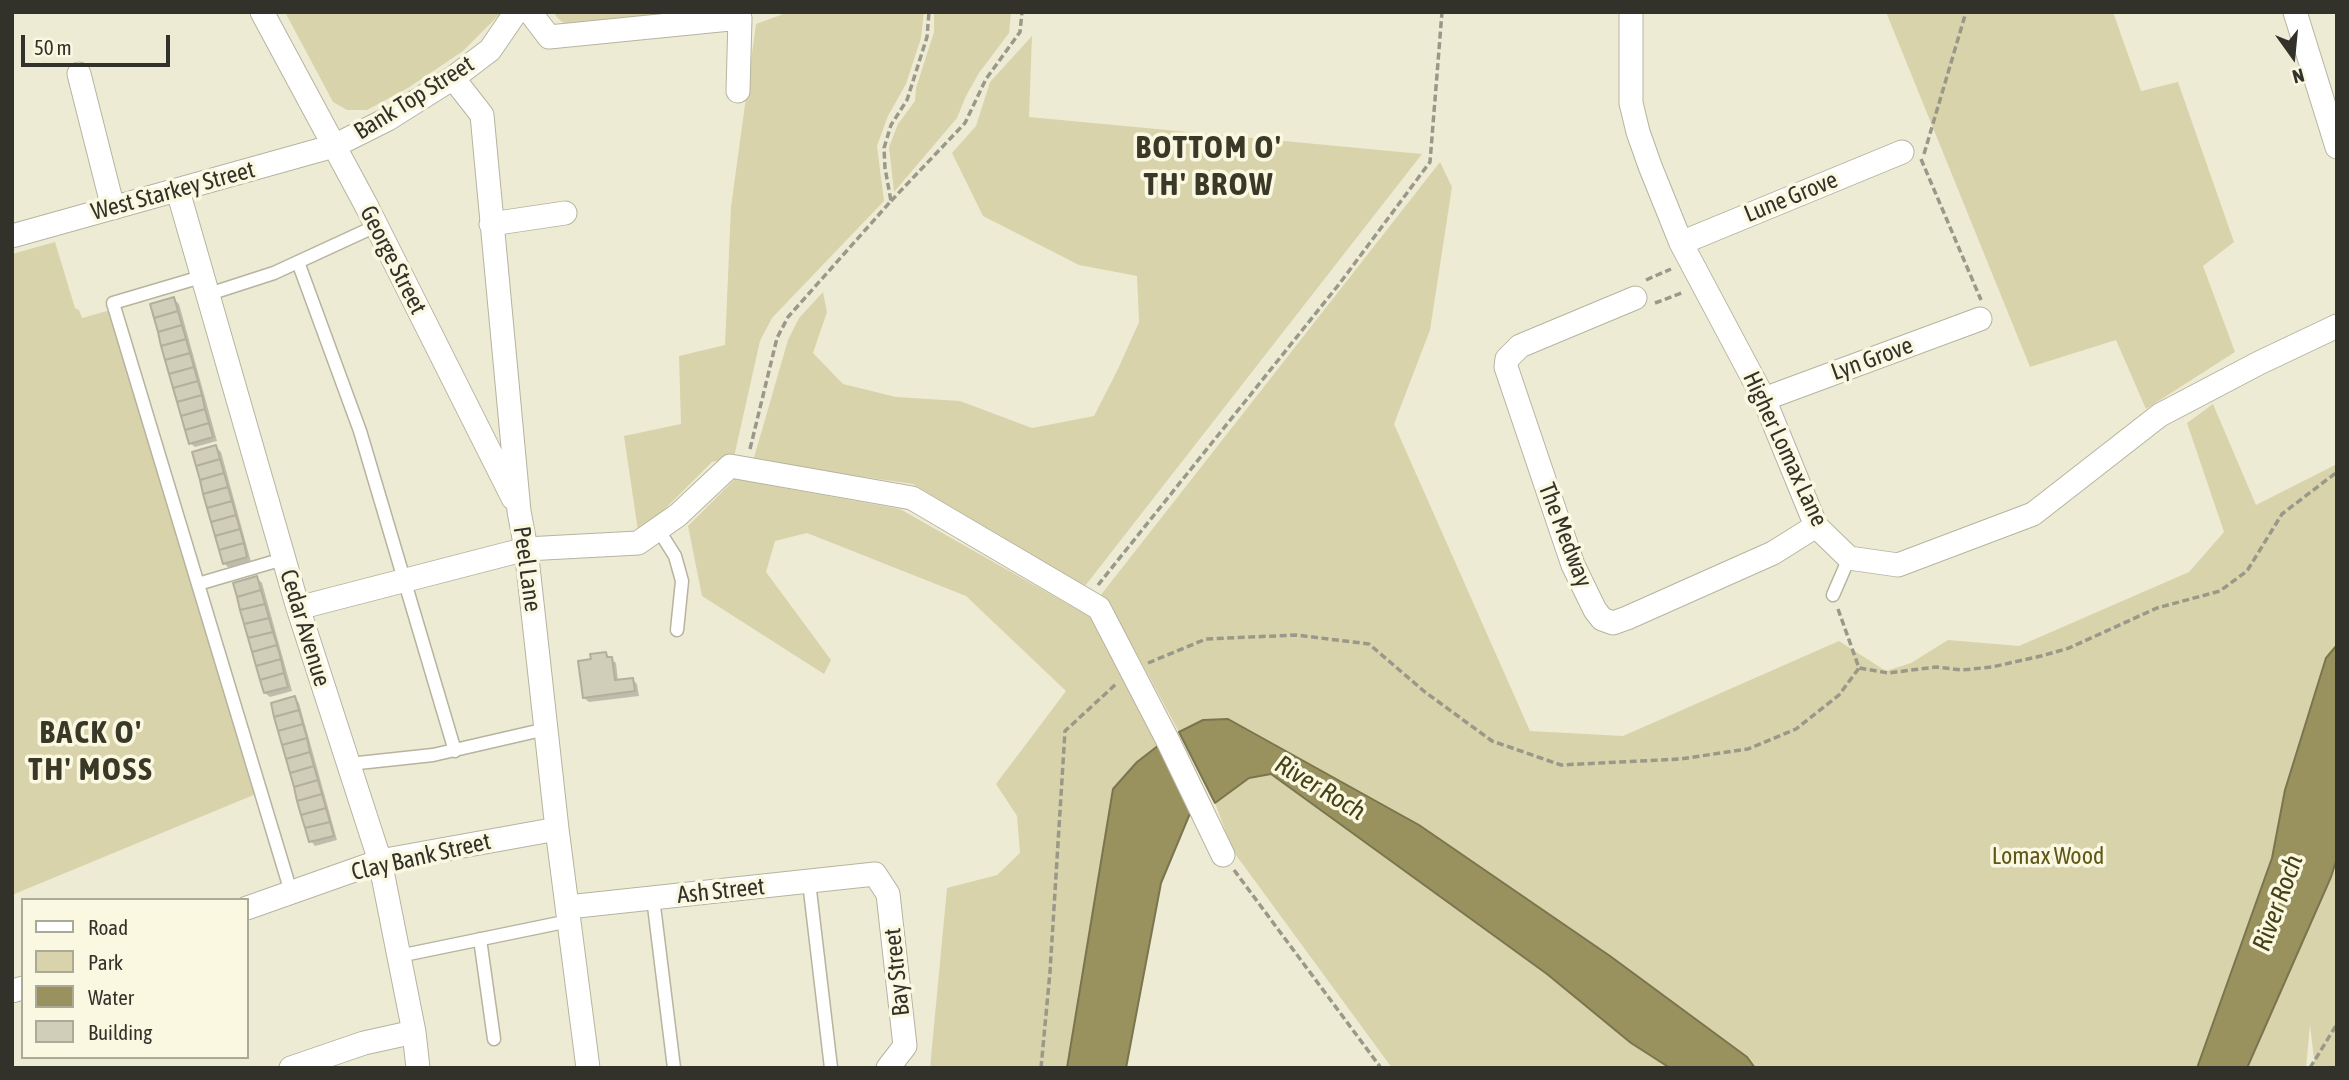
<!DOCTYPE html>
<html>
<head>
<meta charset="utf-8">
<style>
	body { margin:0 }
	#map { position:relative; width:2349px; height:1080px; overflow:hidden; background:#eeebd5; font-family:"Asap Condensed",sans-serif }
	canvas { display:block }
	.frame { position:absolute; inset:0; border:14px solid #33322a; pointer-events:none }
	.legend { position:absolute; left:21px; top:898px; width:228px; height:161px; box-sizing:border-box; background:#fbf8e2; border:2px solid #aba998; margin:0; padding:9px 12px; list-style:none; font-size:21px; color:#33322a }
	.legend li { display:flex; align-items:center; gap:14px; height:35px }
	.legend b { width:35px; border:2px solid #aba998 }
	.north { position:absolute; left:2258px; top:21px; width:70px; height:70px; -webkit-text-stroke:5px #fbf8e2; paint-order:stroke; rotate:165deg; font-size:19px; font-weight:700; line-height:28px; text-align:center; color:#33322a }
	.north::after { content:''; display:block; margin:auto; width:24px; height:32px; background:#33322a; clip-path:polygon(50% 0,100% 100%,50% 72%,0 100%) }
	.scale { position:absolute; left:21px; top:35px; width:149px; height:32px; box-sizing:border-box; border:4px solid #33322a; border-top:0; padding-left:9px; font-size:21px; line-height:24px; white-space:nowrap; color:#33322a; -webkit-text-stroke:5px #fbf8e2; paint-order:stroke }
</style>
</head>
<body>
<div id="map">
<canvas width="2349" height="1080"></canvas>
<div class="frame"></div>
<ul class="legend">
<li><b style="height:9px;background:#fff"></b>Road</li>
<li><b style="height:19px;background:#d9d3ab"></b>Park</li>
<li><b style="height:19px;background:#99925e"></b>Water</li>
<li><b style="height:19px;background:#d0cdb8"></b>Building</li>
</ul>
<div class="north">N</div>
<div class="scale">50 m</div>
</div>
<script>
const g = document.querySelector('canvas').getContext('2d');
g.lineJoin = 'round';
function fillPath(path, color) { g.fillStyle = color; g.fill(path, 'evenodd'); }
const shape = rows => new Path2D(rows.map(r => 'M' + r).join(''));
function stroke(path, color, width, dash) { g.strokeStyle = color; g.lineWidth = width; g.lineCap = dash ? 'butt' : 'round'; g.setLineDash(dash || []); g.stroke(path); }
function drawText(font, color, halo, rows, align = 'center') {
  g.font = font + ' "Asap Condensed",sans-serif'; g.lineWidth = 7; g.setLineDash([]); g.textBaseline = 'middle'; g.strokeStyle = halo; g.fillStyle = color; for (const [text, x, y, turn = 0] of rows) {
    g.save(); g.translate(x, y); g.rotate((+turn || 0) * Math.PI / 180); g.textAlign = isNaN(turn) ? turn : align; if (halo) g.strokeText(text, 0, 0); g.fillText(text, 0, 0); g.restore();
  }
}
fillPath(shape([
	[285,12,502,12,463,51,408,88,367,110,347,110,333,102],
	[557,12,654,12,656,18,576,26,562,22,555,15],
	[789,12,924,12,921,38,906,84,888,116,877,146,884,201,772,318,760,341,734,457,712,462,662,512,638,531,624,436,681,424,679,356,725,345,731,207,756,24],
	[934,12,1011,12,1009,33,979,73,966,96,957,118,894,192,889,147,898,124,915,101,916,88,934,32],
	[1886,12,2113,12,2141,91,2178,82,2234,242,2203,266,2235,352,2146,409,2116,340,2030,367],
	[1032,36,1029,117,1422,154,1085,586,913,484,753,461,788,340,799,318,823,292,827,312,813,353,843,384,896,397,960,401,1032,428,1094,416,1118,369,1139,322,1137,276,1079,265,983,216,952,153,976,126,990,82],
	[1440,162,1452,187,1430,330,1394,424,1530,731,1623,736,1839,641,1886,671,1911,663,1948,640,2019,646,2189,572,2224,532,2187,423,2213,404,2256,505,2337,464,2337,645,2326,658,2285,790,2272,858,2197,1068,1755,1068,1747,1057,1610,956,1419,825,1228,719,1203,720,1179,732,1111,606,1100,596],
	[55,242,75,308,79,310,82,318,107,311,114,315,256,794,12,895,12,254],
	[735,479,900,509,1094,619,1159,745,1137,762,1113,789,1067,1068,930,1068,947,888,997,875,1020,853,1017,816,996,784,1066,691,966,596,807,533,775,541,766,572,831,660,824,674,702,596,688,526],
	[1271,774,1547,974,1631,1043,1670,1068,1392,1068,1233,851,1215,803,1249,778],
	[2337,858,2337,1068,2315,1068,2310,1025,2306,1068,2247,1068,2331,877]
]), '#d9d3ab');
const water = shape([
	[2337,645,2337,858,2331,877,2247,1068,2197,1068,2272,858,2285,790,2326,658,2337,645],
	[1228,719,1419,825,1610,956,1747,1057,1755,1068,1670,1068,1631,1043,1547,974,1271,774,1249,778,1215,803,1179,732,1203,720,1228,719],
	[1159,745,1191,811,1161,883,1126,1068,1067,1068,1113,789,1137,762,1159,745]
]);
fillPath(water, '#99925e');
stroke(water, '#7a754e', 2);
fillPath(shape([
	[174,299,179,304,217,441,195,447,190,443],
	[216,447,221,452,251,562,229,568,224,563],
	[257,578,262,583,292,691,270,697,265,693],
	[606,654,616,663,618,681,632,679,637,684,639,696,589,702,584,698,593,661],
	[295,698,299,703,337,840,315,846,311,841]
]), '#0003');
const building = shape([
	[174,297,178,311,154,318,150,304,174,297],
	[178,311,182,325,158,332,154,318,178,311],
	[182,325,186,339,161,346,158,332,182,325],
	[186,339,190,353,165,360,161,346,186,339],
	[190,353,194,367,169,374,165,360,190,353],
	[194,367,198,381,173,388,169,374,194,367],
	[198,381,202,395,177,402,173,388,198,381],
	[202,395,205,409,181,416,177,402,202,395],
	[205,409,209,423,185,430,181,416,205,409],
	[209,423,213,437,189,444,185,430,209,423],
	[216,445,220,459,196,466,192,452,216,445],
	[220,459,224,473,200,480,196,466,220,459],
	[224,473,228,487,203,494,200,480,224,473],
	[228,487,232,501,207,508,203,494,228,487],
	[232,501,236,515,211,522,207,508,232,501],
	[236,515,240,529,215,536,211,522,236,515],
	[240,529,244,543,219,550,215,536,240,529],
	[244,543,247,557,223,564,219,550,244,543],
	[257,576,261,590,237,597,233,583,257,576],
	[261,590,265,604,240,610,237,597,261,590],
	[265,604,269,618,244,624,240,610,265,604],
	[269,618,273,632,248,638,244,624,269,618],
	[273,632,277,645,252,652,248,638,273,632],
	[277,645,281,659,256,666,252,652,277,645],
	[606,652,607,657,612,657,615,680,633,678,635,691,583,698,578,661,591,659,590,654,606,652],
	[281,659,284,673,260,680,256,666,281,659],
	[284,673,288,687,264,693,260,680,284,673],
	[295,696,299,710,274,717,271,703,295,696],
	[299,710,303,724,278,731,274,717,299,710],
	[303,724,307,738,282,745,278,731,303,724],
	[307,738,310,752,286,759,282,745,307,738],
	[310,752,314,766,290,773,286,759,310,752],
	[314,766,318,780,294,787,290,773,314,766],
	[318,780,322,794,297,801,294,787,318,780],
	[322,794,326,808,301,815,297,801,322,794],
	[326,808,330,822,305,828,301,815,326,808],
	[330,822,334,836,309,842,305,828,330,822]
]);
fillPath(building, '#d0cdb8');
stroke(building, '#b2af9a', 2);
const service = shape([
	[298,262,360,431,455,751],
	[201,277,113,303,291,892],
	[206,295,274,273,376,226],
	[658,529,675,556,682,581,677,630],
	[198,584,283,559],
	[1833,595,1849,558],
	[349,764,433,755,546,729],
	[809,882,831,1068],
	[653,898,674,1068],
	[480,939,494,1039],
	[399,956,569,921]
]);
const minor = shape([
	[262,12,366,205,513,498],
	[530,12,549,37,740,18,738,91],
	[1631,12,1631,103,1638,132,1650,166,1681,243,1764,399,1816,526,1849,558,1898,565,2033,514,2160,415,2259,363,2337,326],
	[2295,12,2337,147],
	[79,74,113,208],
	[453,78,482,115,519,511,526,549,557,829,588,1068],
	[178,191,298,608,380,861,414,1032,418,1068],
	[491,224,565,213],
	[12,236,334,146,388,119,453,78,490,50,516,12],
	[1681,243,1902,152],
	[1635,298,1520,346,1507,359,1506,367,1573,565,1595,610,1602,619,1613,623,1627,618,1773,553,1816,526],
	[1764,399,1980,319],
	[298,608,526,549,638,543,678,515,730,466,912,498,1099,608,1167,739,1223,855],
	[568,907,875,874,888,894,905,1046,888,1068],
	[247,908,380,861,557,829],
	[12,991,23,988],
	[291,1068,364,1043,414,1032]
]);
stroke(service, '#b6b49f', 15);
stroke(minor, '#b6b49f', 25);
stroke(shape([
	[1924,154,1966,12],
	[1921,159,1981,300],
	[891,201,965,123,986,79,1020,32,1022,12],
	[1646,280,1671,269],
	[1655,303,1684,292],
	[750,449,777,338,788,317,891,201,885,168,884,148,891,125,907,100,927,37,929,12],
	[1098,585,1340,283,1430,162,1442,12],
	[1838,609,1859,668,1888,673,1936,667,1962,670,1992,667,2041,656,2069,648,2157,608,2220,591,2247,571,2282,514,2337,472],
	[1148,663,1206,639,1296,635,1369,644,1425,692,1492,741,1561,765,1680,759,1748,749,1796,729,1839,695,1859,668],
	[1234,870,1381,1068],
	[1041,1068,1050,972,1065,731,1116,684],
	[2310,1068,2337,1024]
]), '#9a9888', 3.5, [7, 3.5]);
stroke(service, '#fff', 12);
stroke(minor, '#fff', 23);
drawText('24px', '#33322a', '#fbf8e2', [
	["Bank Top Street",414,98,-32],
	["West Starkey Street",173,191,-15],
	["Lune Grove",1791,197,-22],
	["George Street",393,260,63],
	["Lyn Grove",1872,359,-20],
	["Higher Lomax Lane",1785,449,65],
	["The Medway",1565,535,69],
	["Peel Lane",527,569,82],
	["Cedar Avenue",305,628,73],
	["Clay Bank Street",421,857,-13],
	["Ash Street",721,891,-6],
	["Bay Street",897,972,-96]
]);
drawText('24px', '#5f5619', '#fbf8e2', [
	["Lomax Wood",2048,856]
]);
drawText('italic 26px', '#464016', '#fbf8e2', [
	["River Roch",1320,788,31],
	["River Roch",2278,903,-70]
]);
g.letterSpacing = '2px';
drawText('bold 32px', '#3a3826', '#fbf8e2', [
	["BOTTOM O'",1209,148],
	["TH' BROW",1209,185],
	["BACK O'",91,733],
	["TH' MOSS",91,770]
]);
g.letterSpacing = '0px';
</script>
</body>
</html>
